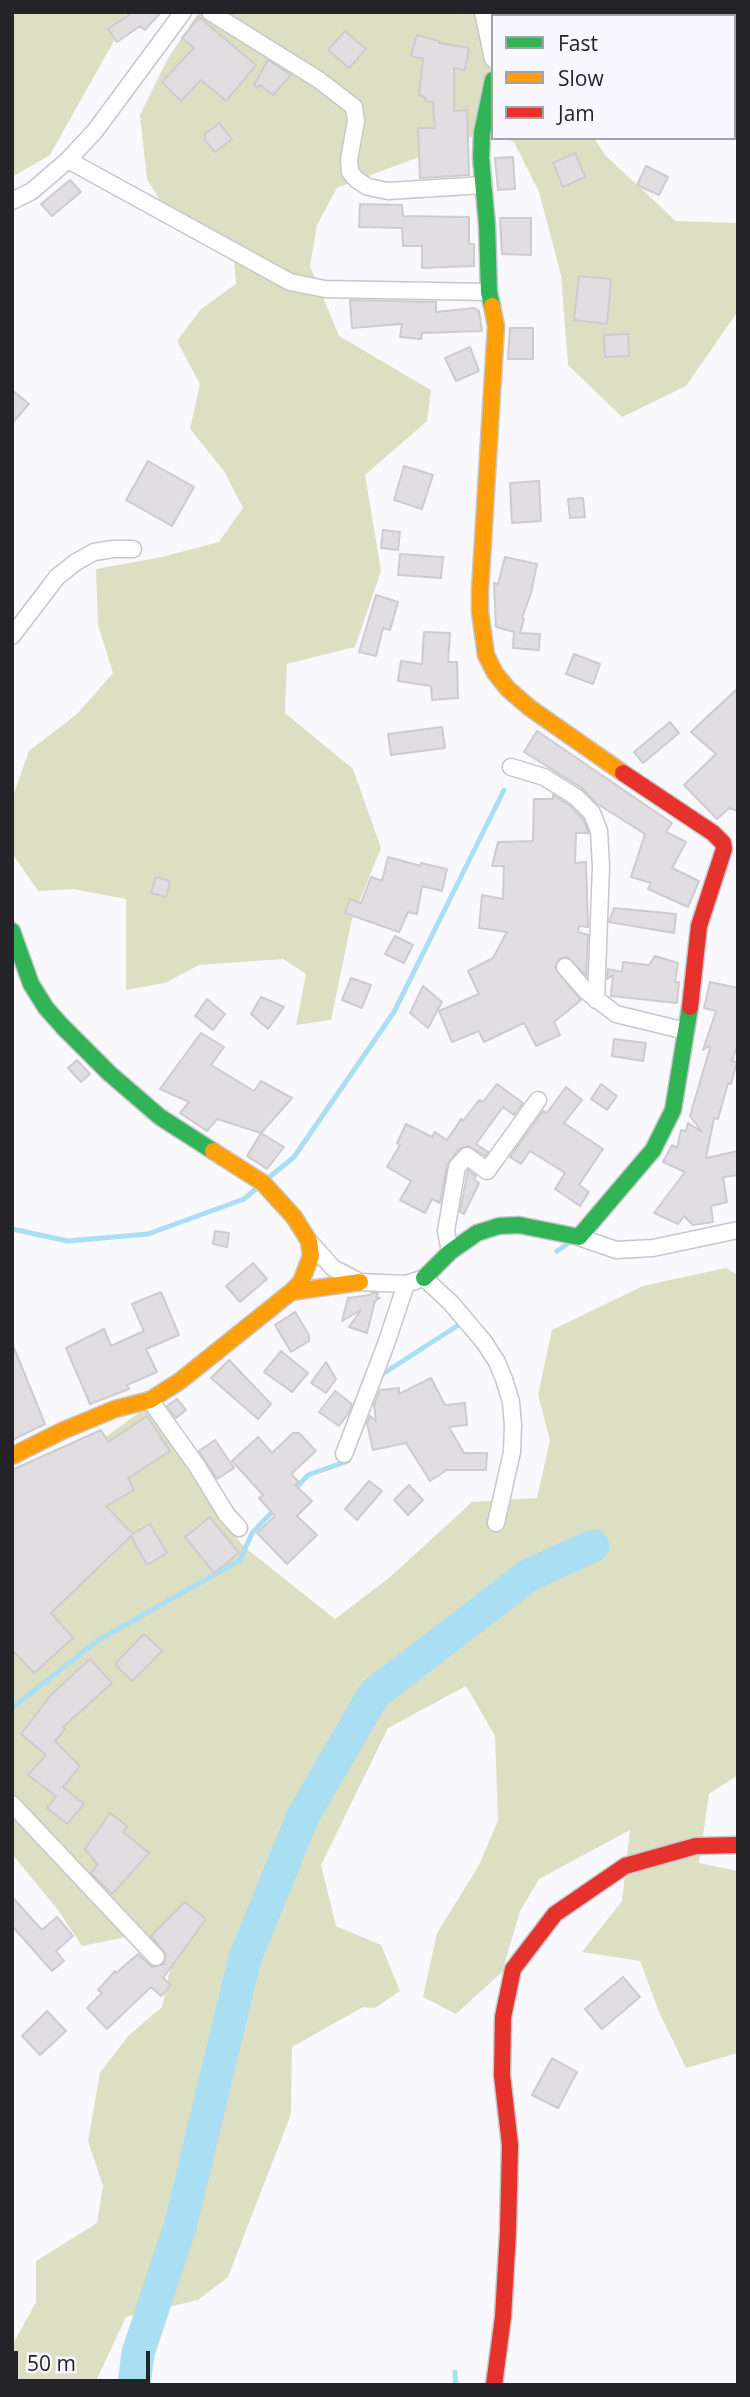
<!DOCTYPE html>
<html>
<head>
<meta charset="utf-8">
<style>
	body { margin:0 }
	#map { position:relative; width:750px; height:2397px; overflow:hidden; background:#f9f8fd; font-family:"Open Sans",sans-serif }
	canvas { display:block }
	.frame { position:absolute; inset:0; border:14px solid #242327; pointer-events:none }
	.legend { position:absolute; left:491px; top:14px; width:245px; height:126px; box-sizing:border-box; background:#f8f6ff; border:2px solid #a3a2a9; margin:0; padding:9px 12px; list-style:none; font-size:21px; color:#242327 }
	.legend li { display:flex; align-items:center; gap:14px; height:35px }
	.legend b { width:35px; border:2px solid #a3a2a9 }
	.scale { position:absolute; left:14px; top:2351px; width:136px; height:32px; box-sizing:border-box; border:4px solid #242327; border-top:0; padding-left:9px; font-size:21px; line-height:24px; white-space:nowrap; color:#242327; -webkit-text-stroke:5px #f8f6ff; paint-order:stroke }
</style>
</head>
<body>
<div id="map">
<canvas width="750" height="2397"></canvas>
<div class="frame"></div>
<ul class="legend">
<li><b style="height:9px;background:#30b455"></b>Fast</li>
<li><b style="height:9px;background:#ff9f0a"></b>Slow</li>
<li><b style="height:9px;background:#e5322d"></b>Jam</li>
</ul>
<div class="scale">50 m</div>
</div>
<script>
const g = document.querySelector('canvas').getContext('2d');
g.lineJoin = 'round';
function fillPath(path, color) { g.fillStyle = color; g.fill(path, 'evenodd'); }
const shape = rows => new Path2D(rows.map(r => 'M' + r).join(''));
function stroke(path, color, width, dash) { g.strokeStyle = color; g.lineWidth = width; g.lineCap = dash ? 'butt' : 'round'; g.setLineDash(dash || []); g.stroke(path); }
fillPath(shape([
	[12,12,127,12,120,30,50,155,12,177],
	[199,12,454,12,458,15,460,12,538,12,538,16,493,16,493,134,482,133,337,188,317,225,310,266,339,336,431,390,427,421,365,475,381,571,355,647,287,664,285,713,353,769,381,848,352,919,331,1020,296,1025,306,974,283,959,199,965,165,983,126,990,126,899,73,889,38,891,12,853,12,799,29,751,77,714,113,673,98,625,96,569,162,557,219,542,243,508,224,471,190,429,200,384,177,341,201,309,236,284,233,249,167,212,147,179,140,115,168,58],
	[504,138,594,138,605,155,676,221,736,223,738,311,686,386,622,417,568,365,561,275,539,192,514,142],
	[726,1268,738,1275,738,1775,709,1794,699,1863,738,1871,738,2053,686,2068,659,2012,640,1961,582,1952,622,1901,630,1830,539,1879,520,1911,502,1972,456,2014,423,1997,437,1933,478,1867,498,1821,495,1736,466,1686,388,1728,321,1865,336,1926,381,1945,400,1991,375,2008,363,2007,292,2047,291,2114,228,2277,198,2300,126,2317,94,2385,12,2385,12,2346,36,2302,36,2261,97,2223,103,2186,88,2141,100,2073,128,2036,162,2007,171,1965,131,1936,82,1946,58,1910,12,1854,12,1609,64,1467,147,1407,242,1545,335,1619,389,1578,472,1502,537,1498,550,1440,538,1395,552,1330,643,1286]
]), '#dddfc2');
stroke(shape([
	[267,1179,294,1157,394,1012,504,790],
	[12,1229,68,1241,148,1234,244,1199,257,1188],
	[557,1251,569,1243],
	[378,1377,460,1324],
	[293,1491,308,1475,348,1461,350,1455],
	[12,1708,97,1641,240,1560,252,1533,276,1508],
	[455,2372,456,2385]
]), '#aadef2', 5);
stroke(shape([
	[134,2385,138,2353,180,2227,245,1958,303,1816,374,1694,529,1575,593,1546]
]), '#aadef2', 33);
const building = shape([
	[126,12,161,12,145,30,140,26,117,42,108,29,129,15,126,12],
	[199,17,256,65,226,101,201,80,181,101,162,82,194,48,182,38,199,17],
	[345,31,366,49,349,68,328,50,345,31],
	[417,35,439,41,439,43,469,48,465,70,454,68,454,111,467,110,469,175,420,178,418,128,435,128,433,102,426,101,425,97,419,95,423,59,411,56,417,35],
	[268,60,291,75,273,95,260,85,257,88,254,85,268,60],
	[219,123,232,139,215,152,205,140,205,134,219,123],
	[575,153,585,177,563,187,553,163,575,153],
	[513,157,515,189,498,190,495,158,513,157],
	[646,166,668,177,659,195,637,185,646,166],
	[70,180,81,192,52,216,41,204,70,180],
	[360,204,402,205,403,216,469,217,469,244,474,244,474,266,422,268,422,246,403,246,402,228,359,227,360,204],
	[500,218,531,218,531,255,502,254,500,218],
	[579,276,611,279,607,324,574,320,579,276],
	[350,300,436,302,436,312,474,308,479,311,482,331,422,333,421,339,400,337,402,324,352,328,350,300],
	[510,328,533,328,533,359,508,359,510,328],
	[628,334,629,356,605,357,604,335,628,334],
	[470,347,479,371,456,381,445,358,470,347],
	[12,390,29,404,12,423,12,390],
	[148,461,194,487,172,526,126,500,148,461],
	[404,466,433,475,422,509,394,500,404,466],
	[539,481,541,521,512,523,510,483,539,481],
	[583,498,585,517,570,518,568,499,583,498],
	[383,530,400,532,398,550,381,548,383,530],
	[400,554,443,557,441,578,398,575,400,554],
	[505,557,537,564,531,593,522,618,524,619,520,633,540,634,539,650,513,648,514,632,496,627,494,583,498,584,505,557],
	[376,595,398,602,390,630,383,628,376,656,359,652,376,595],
	[424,632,450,633,448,662,457,662,458,698,432,700,431,686,398,681,401,661,422,664,424,632],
	[574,654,600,664,593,684,566,674,574,654],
	[738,688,738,811,729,808,717,819,684,785,716,754,691,732,738,688],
	[670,722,679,733,643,763,634,752,670,722],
	[442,727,445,748,391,755,388,734,442,727],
	[537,731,672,823,666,832,686,842,672,868,699,881,688,907,648,889,651,883,631,877,645,834,596,803,582,788,524,752,537,731],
	[553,795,569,805,583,819,589,833,576,833,575,863,586,862,588,927,579,926,578,932,588,935,586,976,568,957,559,959,555,968,581,1000,554,1022,560,1035,536,1046,524,1023,484,1042,479,1031,452,1042,439,1011,479,994,468,971,493,958,507,932,479,928,482,895,503,899,504,866,492,866,498,842,533,841,534,799,553,799,553,795],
	[388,857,421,866,421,863,447,869,442,891,422,886,417,914,408,912,399,932,345,913,350,899,361,903,371,877,382,881,388,857],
	[156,877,170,881,166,897,151,893,156,877],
	[614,908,676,914,674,933,609,922,614,908],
	[395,936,413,945,404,963,385,954,395,936],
	[655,956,678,963,675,982,679,982,677,1003,611,996,613,975,607,979,608,969,622,972,623,962,649,965,655,956],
	[351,978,371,985,362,1008,342,1000,351,978],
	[710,982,738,988,738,1043,732,1061,737,1062,731,1084,728,1083,718,1119,714,1118,706,1158,738,1151,738,1175,723,1177,727,1202,711,1206,713,1222,693,1225,684,1216,678,1224,654,1213,685,1172,663,1162,672,1145,677,1148,681,1130,686,1131,688,1123,702,1132,690,1116,710,1048,709,1046,703,1050,716,1011,704,1008,710,982],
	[423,986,442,1002,428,1028,410,1013,423,986],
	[261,997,284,1007,268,1029,251,1014,261,997],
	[207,999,225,1014,213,1030,195,1016,207,999],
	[201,1033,224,1047,211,1065,254,1091,261,1081,292,1098,261,1133,217,1119,207,1131,180,1113,189,1102,160,1089,201,1033],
	[614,1039,646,1043,643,1061,612,1056,614,1039],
	[77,1060,90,1074,81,1082,68,1068,77,1060],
	[497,1084,523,1103,514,1115,503,1107,476,1144,488,1152,485,1156,469,1146,459,1149,447,1165,440,1203,432,1199,425,1213,400,1200,411,1181,387,1167,400,1145,397,1143,406,1124,432,1137,435,1132,447,1140,461,1119,463,1121,479,1100,483,1102,497,1084],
	[601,1084,617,1096,607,1110,591,1099,601,1084],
	[566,1087,582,1100,564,1123,603,1149,579,1185,589,1192,580,1206,555,1189,565,1173,530,1151,521,1164,510,1157,543,1111,547,1113,566,1087],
	[261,1133,284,1147,267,1169,247,1156,261,1133],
	[468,1170,476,1176,474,1180,479,1183,464,1214,460,1212,468,1170],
	[215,1231,229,1233,227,1247,213,1244,215,1231],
	[253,1263,267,1279,240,1302,226,1286,253,1263],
	[161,1292,179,1335,146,1349,157,1372,127,1385,129,1389,90,1404,66,1348,104,1329,111,1346,144,1331,132,1304,161,1292],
	[372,1293,378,1293,376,1297,380,1298,375,1301,367,1333,349,1327,361,1310,342,1321,348,1298,370,1295,372,1293],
	[295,1312,309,1335,309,1341,291,1352,275,1325,295,1312],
	[14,1348,45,1424,12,1440,12,1349,14,1348],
	[281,1351,308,1373,292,1392,264,1372,281,1351],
	[229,1360,271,1404,258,1419,211,1378,229,1360],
	[326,1362,336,1379,326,1393,311,1383,326,1362],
	[431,1378,445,1405,465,1403,467,1425,449,1427,464,1453,487,1453,486,1470,447,1470,430,1481,406,1443,373,1450,367,1423,370,1416,376,1421,374,1405,380,1390,399,1388,399,1394,431,1378],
	[335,1391,352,1404,348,1414,339,1426,319,1412,335,1391],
	[177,1399,186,1410,176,1418,167,1406,177,1399],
	[147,1416,170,1451,128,1478,134,1490,106,1506,133,1534,150,1524,167,1553,147,1565,131,1536,51,1613,73,1638,34,1673,12,1650,12,1470,101,1430,108,1442,147,1416],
	[293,1433,299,1433,316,1451,291,1474,299,1482,295,1485,312,1501,297,1516,317,1535,287,1564,257,1533,275,1516,259,1498,263,1495,232,1461,258,1437,272,1453,293,1433],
	[215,1440,234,1468,217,1479,199,1451,215,1440],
	[369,1481,382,1491,357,1520,345,1509,369,1481],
	[409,1485,423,1500,408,1515,394,1500,409,1485],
	[210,1517,239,1553,214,1573,185,1537,210,1517],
	[144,1634,162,1651,132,1681,115,1664,144,1634],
	[90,1659,112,1683,63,1727,65,1729,55,1741,80,1766,63,1787,84,1804,67,1824,47,1808,56,1796,28,1775,46,1755,21,1734,51,1695,90,1659],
	[110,1813,127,1826,123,1832,149,1853,112,1894,91,1873,98,1865,85,1849,110,1813],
	[12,1897,42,1930,57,1917,73,1936,56,1951,64,1961,52,1971,12,1926,12,1897],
	[185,1902,206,1919,163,1978,171,1985,161,1996,151,1987,107,2029,87,2008,102,1993,98,1990,115,1971,116,1973,138,1954,152,1967,164,1964,166,1954,151,1936,185,1902],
	[623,1977,640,1997,602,2029,585,2009,623,1977],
	[47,2011,66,2031,40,2055,22,2036,47,2011],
	[552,2058,577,2072,558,2108,532,2095,552,2058]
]);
fillPath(building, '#e0dee1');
stroke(building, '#cecbce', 2);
const street = shape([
	[210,12,319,80,354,107,356,121,349,160,350,172,357,180,368,187,388,191,484,185],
	[483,12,493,59],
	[68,160,290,282,325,289,489,292],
	[12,201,32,191,68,160,95,131,183,12],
	[12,636,57,577,76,562,94,552,113,549,133,549],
	[511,767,544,777,576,797,592,813,599,831,601,866,596,1000],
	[565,967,586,991,616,1014,686,1031],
	[579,1237,616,1250,653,1248,738,1230],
	[309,1241,333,1268,360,1282,406,1284,424,1278,451,1303,484,1342,497,1362,504,1379,511,1402,513,1425,512,1452,496,1523],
	[450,1252,446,1231,457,1167,467,1156,487,1171,538,1100],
	[150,1400,197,1466,227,1515,239,1528],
	[344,1454,386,1344,406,1284],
	[12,1804,156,1957]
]);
const fast = shape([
	[492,306,489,292,487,225,481,158,482,133,493,80],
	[12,931,31,984,46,1008,63,1027,109,1073,160,1117,213,1151],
	[424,1278,450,1252,477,1233,499,1226,519,1225,579,1237,653,1150,673,1110,690,1007]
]);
const slow = shape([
	[492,306,496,326,480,590,480,612,486,655,495,673,508,689,530,708,623,773],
	[213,1151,263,1183,294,1217,309,1241,311,1256,301,1282,291,1292],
	[12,1456,62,1431,115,1409,150,1400,180,1381,291,1292,360,1282]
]);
const jam = shape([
	[623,773,713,833,723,843,724,849,699,926,690,1007],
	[494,2385,503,2317,508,2232,510,2145,502,2075,503,2017,513,1969,555,1914,625,1866,696,1846,738,1845]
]);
stroke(street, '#c7c6ca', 19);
stroke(fast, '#c7c6ca', 19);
stroke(slow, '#c7c6ca', 19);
stroke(jam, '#c7c6ca', 19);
stroke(street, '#fefeff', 16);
stroke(fast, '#30b455', 16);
stroke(slow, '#ff9f0a', 16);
stroke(jam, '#e5322d', 16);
</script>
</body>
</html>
